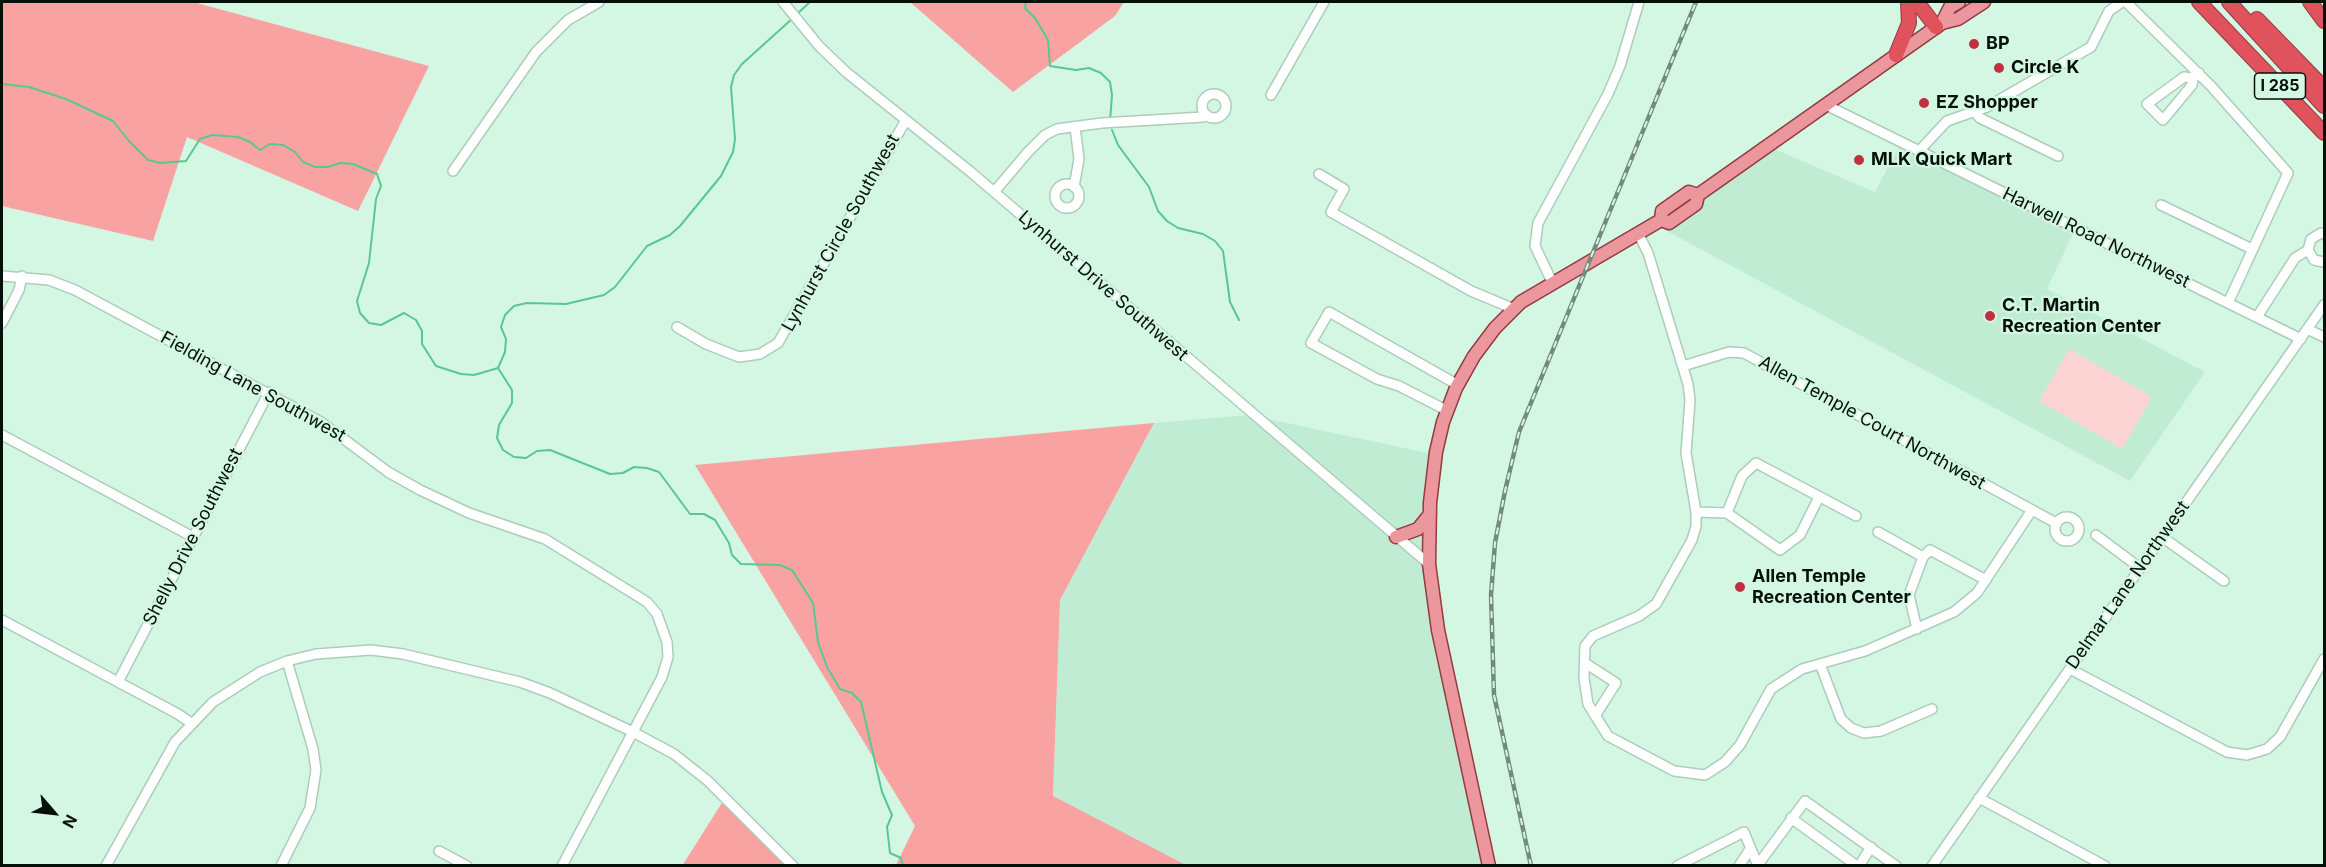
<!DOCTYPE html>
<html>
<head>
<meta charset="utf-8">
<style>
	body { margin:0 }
	#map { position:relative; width:2326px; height:867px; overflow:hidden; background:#d4f7e3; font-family:Inter,sans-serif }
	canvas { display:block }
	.frame { position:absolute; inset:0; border:3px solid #05100a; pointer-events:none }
	.north { position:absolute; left:24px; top:783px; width:60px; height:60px; -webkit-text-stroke:4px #d4f7e3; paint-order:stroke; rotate:118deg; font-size:16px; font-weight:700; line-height:24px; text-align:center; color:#05100a }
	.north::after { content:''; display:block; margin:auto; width:21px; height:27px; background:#05100a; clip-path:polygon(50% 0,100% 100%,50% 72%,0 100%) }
</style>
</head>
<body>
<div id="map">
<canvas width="2326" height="867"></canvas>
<div class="frame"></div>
<div class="north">N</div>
</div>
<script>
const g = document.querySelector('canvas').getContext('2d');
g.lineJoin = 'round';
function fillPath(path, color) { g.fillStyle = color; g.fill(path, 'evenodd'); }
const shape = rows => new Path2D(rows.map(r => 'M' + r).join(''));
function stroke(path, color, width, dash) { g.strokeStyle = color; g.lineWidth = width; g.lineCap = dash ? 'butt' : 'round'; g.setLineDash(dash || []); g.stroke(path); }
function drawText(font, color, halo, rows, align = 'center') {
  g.font = font + ' Inter,sans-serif'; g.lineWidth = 4.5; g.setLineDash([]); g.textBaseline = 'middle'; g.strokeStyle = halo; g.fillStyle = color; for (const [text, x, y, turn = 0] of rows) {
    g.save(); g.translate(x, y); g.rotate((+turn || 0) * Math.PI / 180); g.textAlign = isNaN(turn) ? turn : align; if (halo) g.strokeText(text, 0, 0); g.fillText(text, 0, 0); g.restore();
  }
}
fillPath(shape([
	[1902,141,2073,234,2047,289,2205,372,2130,481,1652,223,1765,145,1875,192],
	[1249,415,1428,453,1428,537,1433,612,1491,865,1186,865,1053,797,1060,600,1154,423]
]), '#c1ecd4');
fillPath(shape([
	[2069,349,2152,397,2122,449,2039,401]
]), '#fbd4d3');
fillPath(shape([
	[2,2,193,2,429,66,358,211,187,137,153,241,2,206],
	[910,2,1124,2,1115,16,1013,92],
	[1154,423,1060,600,1053,796,1186,865,896,865,915,826,695,465],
	[725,798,791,866,682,866]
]), '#f9a2a2');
stroke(shape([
	[1026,2,1025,8,1035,18,1048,40,1050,66,1076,70,1089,68,1101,73,1110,82,1112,95,1110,121],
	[797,14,810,2],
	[2,84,29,87,66,99,113,121,129,141,148,160,160,163,186,161,200,139,212,135,238,137,250,142,260,150,270,144,283,145,295,152,303,162,315,167,328,167,340,163,353,164,377,174,381,186,376,199,369,263,357,301,360,313,369,323,381,325,404,313,416,320,422,331,422,344,436,366,461,374,474,375,498,368,505,352,506,339,501,327,505,315,514,306,527,303,566,304,604,295,615,287,647,246,670,235,680,226,721,176,733,152,735,139,731,87,734,75,742,64,793,18],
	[1112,130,1118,145,1149,187,1158,211,1167,221,1178,228,1203,234,1215,241,1223,251,1230,302,1239,320],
	[498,368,512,390,512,403,499,425,497,438,503,450,514,457,526,458,537,451,550,450,610,474,623,473,634,467,647,468,659,472,690,514,704,514,715,520,729,543,732,555,741,564,780,565,792,570,813,603,818,642,827,667,840,689,852,693,861,702,882,792,892,815,887,827,890,853,901,858,903,866]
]), '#58c893', 2);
const minor = shape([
	[783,2,819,46,846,72,972,173,1429,564],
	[2126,2,2211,86,2288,173,2228,303],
	[2193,78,2184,77,2147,104,2163,120,2192,85,2193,78,2199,73],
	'1202 106a12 12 0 1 1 24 0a12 12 0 1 1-24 0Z',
	[1271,95,1324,2],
	[1826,105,2301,339],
	[1974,111,1980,118,2058,156],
	[1920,150,1947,121,1987,107,2091,47,2109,11,2122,2],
	[453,171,536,52,568,20,599,2],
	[1319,174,1344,189,1331,212,1471,291,1514,309],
	'1055 196a12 12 0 1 1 24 0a12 12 0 1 1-24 0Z',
	[1074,187,1079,159,1075,127],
	[994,192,1028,152,1045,135,1057,129,1102,123,1203,117,1207,115],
	[2161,205,2252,249],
	[1638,233,1648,253,1688,384,1690,400,1686,453,1696,512,1696,526,1692,540,1656,604,1639,616,1593,636,1585,646,1584,678,1588,704,1608,736,1674,771,1705,775,1725,762,1740,745,1771,689,1802,669,1865,651,1954,612,1977,593,2032,510],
	[2324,234,2321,233,2311,239,2308,250,2314,260,2324,262],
	[2,276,49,280,75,290,321,422,388,472,420,490,469,513,545,539,647,602,657,614,667,642,668,657,662,677,562,866],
	[1552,282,1535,246,1538,223,1608,94,1620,66,1639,2],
	[2257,317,2295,258,2308,250],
	[2,323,19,290,22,276],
	[677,327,706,344,739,357,760,354,778,343,906,120],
	[2307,329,2324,337],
	[1683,366,1729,352,1744,353,2056,523],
	[1448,411,1399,386,1377,379,1311,343,1329,312,1458,385],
	[2,435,193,537],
	[1696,512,1727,513],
	[1727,513,1742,476,1756,463,1856,516],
	[1727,513,1780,550,1800,535,1819,497],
	'2055 529a12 12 0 1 1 24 0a12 12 0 1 1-24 0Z',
	[1878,532,1923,557,1930,550,1986,580],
	[2096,535,2140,568],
	[2162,537,2224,581],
	[2,620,178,714,191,723],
	[1917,629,1909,595,1923,557],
	[1585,663,1616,683,1595,716],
	[1820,664,1841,719,1851,728,1864,733,1881,731,1932,709],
	[2070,669,2227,752,2247,755,2267,749,2280,737,2324,659],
	[118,682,269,392],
	[1979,798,2105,866],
	[1791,818,1857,866],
	[439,851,467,866],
	[106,866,175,742,213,702,260,672,287,661,316,654,371,650,403,654,520,682,550,693,633,732,674,754,708,781,793,866],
	[281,866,310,808,316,770,313,749,287,661],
	[1677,866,1744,832,1758,866],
	[1739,866,1750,849],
	[1757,866,1805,801,1896,866],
	[1859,866,1871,847],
	[1932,866,2324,305]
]);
const major = shape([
	[1942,23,1950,7,1959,2],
	[1661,220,1662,211,1679,199,1689,192,1698,195],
	[1396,537,1418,529,1430,514],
	[1489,866,1438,630,1429,564,1430,503,1436,452,1443,422,1456,388,1474,356,1495,328,1521,302,1661,220,1669,223,1696,204,1698,195,1942,23,1958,19,1984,2]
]);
const highway = shape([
	[1917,2,1936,27],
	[2199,2,2324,133],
	[2229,2,2324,106],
	[2310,2,2324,21],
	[2257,19,2324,88],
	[1896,55,1909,23,1908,2]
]);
stroke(minor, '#abcdba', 12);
stroke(major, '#933b3f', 15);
stroke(highway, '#933b3f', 16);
stroke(minor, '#fff', 9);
stroke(major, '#ec979d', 12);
stroke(highway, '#e0525c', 14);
const rail = shape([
	[1531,866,1494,695,1491,595,1495,543,1505,491,1519,432,1696,2]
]);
stroke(rail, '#738b7e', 4.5);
stroke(rail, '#d4f7e3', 2, [7]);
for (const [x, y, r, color] of [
	[1974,44,6,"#c13041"],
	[1999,68,6,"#c13041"],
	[1924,103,6,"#c13041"],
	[1859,160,6,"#c13041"],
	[1990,316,6,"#c13041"],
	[1740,587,6,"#c13041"]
]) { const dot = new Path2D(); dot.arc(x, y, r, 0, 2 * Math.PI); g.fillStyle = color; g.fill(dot); stroke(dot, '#d4f7e3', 2); }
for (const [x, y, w] of [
	[2280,86,51]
]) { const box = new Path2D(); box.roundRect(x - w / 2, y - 13, w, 26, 4.5); g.fillStyle = '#d4f7e3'; g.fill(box); stroke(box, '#05100a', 1.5); }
drawText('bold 16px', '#05100a', null, [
	["I 285",2280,86]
]);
drawText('bold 18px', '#05100a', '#d4f7e3', [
	["BP",1986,44],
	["Circle K",2011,68],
	["EZ Shopper",1936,103],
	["MLK Quick Mart",1871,160],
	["C.T. Martin",2002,306],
	["Recreation Center",2002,327],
	["Allen Temple",1752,577],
	["Recreation Center",1752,598]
], 'left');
drawText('18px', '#05100a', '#d4f7e3', [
	["Lynhurst Circle Southwest",841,233,-61],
	["Harwell Road Northwest",2096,238,26],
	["Lynhurst Drive Southwest",1103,286,41],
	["Fielding Lane Southwest",253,387,29],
	["Allen Temple Court Northwest",1872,423,29],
	["Shelly Drive Southwest",193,537,-63],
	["Delmar Lane Northwest",2128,585,-55]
]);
</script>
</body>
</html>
